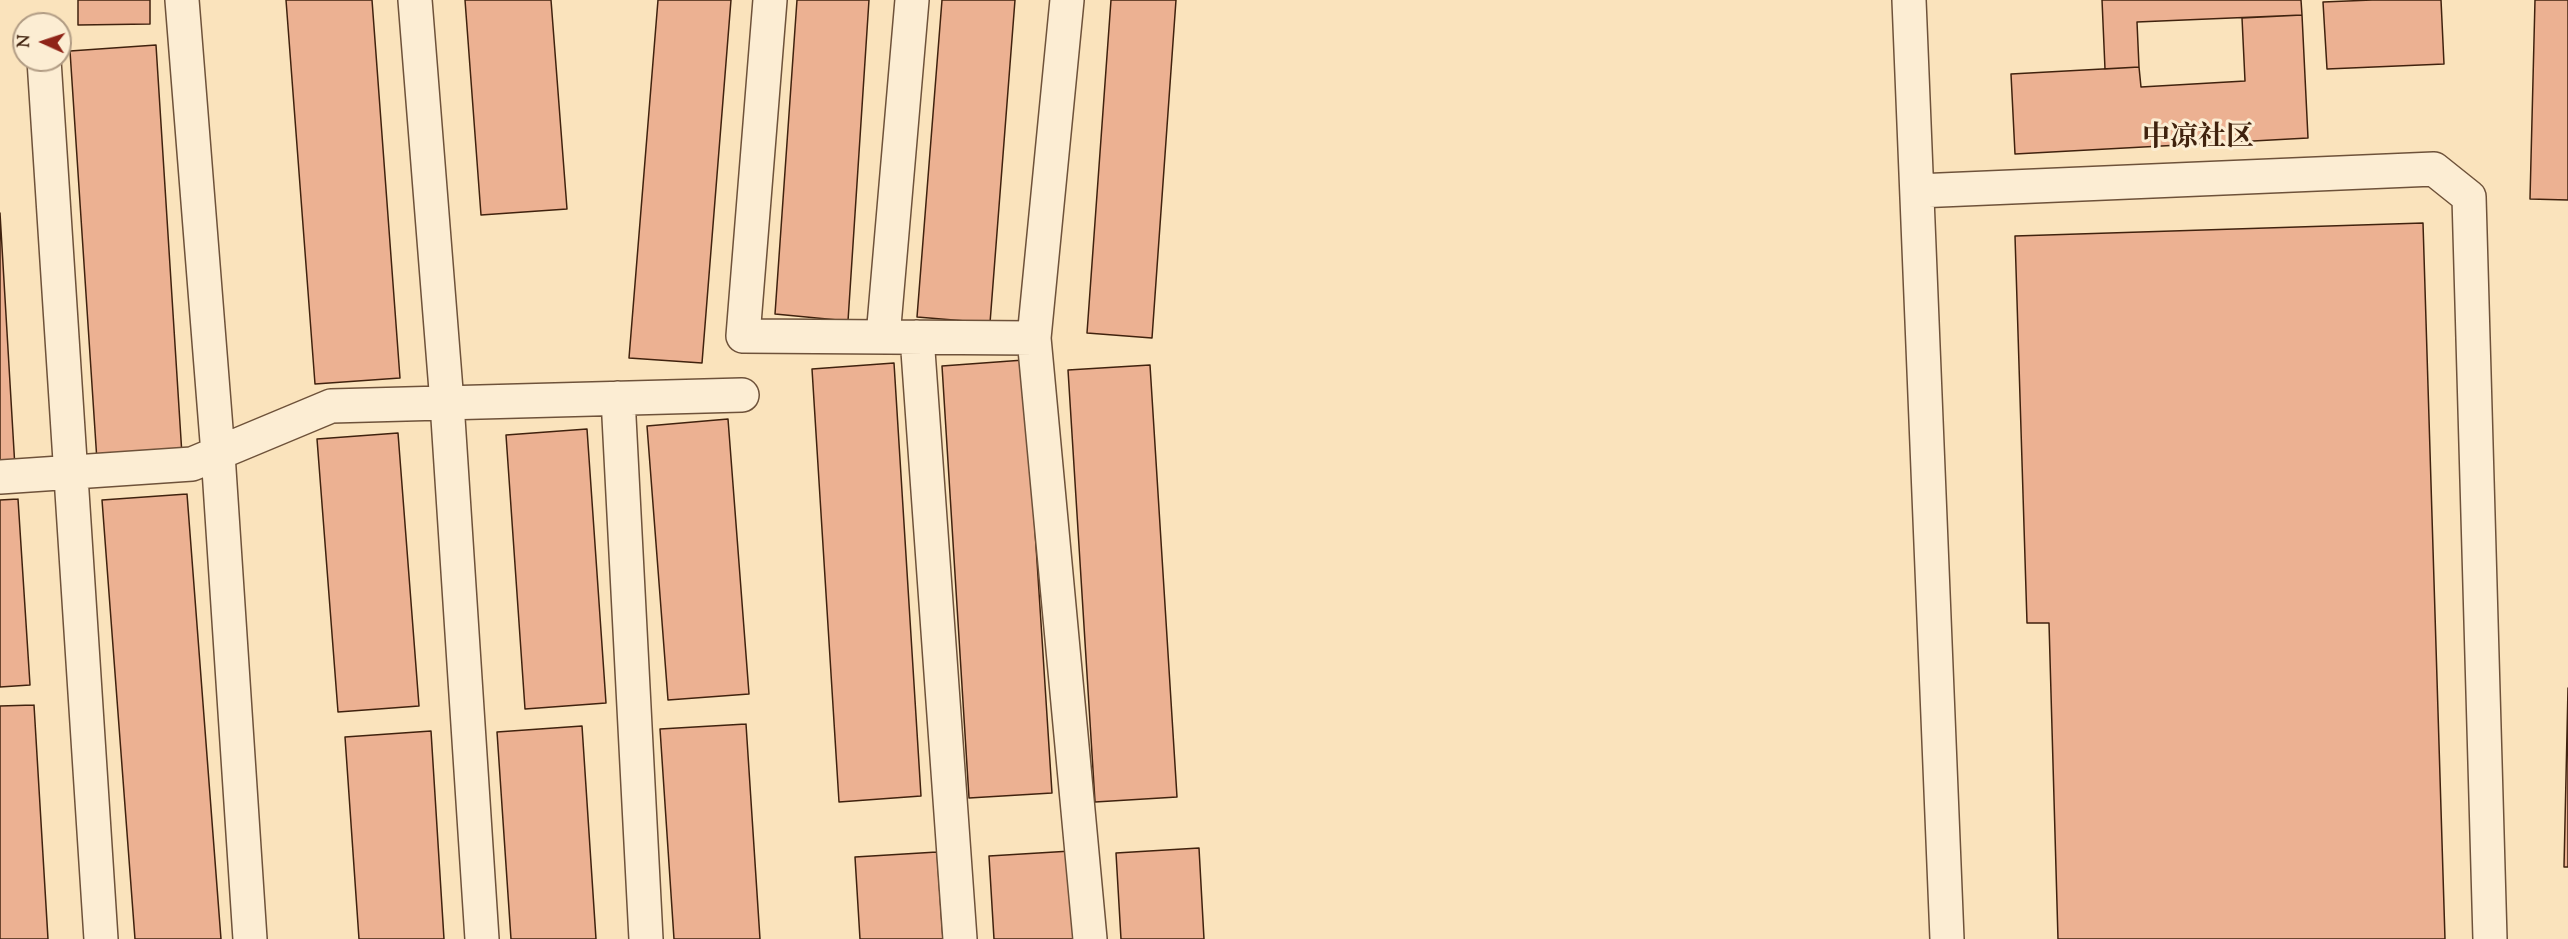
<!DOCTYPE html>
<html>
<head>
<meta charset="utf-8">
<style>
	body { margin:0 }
	#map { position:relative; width:2568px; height:939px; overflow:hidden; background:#fae3bc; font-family:"Sorts Mill Goudy",serif }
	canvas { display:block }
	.north { position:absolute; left:12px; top:12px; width:60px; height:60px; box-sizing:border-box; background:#fcedd3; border:2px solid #b19c84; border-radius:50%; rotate:273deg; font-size:16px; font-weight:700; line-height:24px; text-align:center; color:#40220e }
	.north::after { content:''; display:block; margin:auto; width:21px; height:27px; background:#8f2418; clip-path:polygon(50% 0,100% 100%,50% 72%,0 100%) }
</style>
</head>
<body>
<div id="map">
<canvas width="2568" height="939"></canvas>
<div class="north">N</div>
</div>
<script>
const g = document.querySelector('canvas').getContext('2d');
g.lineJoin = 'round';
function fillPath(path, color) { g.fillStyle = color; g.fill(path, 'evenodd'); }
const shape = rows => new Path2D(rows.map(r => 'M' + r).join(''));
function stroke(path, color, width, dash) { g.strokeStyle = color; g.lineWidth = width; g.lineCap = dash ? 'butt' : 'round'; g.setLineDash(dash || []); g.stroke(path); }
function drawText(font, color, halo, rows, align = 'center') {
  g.font = font + ' "Sorts Mill Goudy","Noto Serif SC",serif'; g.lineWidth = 6; g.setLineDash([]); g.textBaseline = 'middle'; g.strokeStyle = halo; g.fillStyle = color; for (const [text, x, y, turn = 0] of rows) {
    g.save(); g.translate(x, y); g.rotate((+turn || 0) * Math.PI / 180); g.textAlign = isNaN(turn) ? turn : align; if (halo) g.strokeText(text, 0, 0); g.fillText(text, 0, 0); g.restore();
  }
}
const building = shape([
	[78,0,150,0,150,24,78,25,78,0],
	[286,0,372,0,400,378,315,384,286,0],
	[465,0,551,0,567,209,481,215,465,0],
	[658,0,731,0,702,363,629,358,658,0],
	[797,0,869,0,848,321,775,314,797,0],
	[942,0,1015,0,990,323,917,317,942,0],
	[1111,0,1176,0,1152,338,1087,333,1111,0],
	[2102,0,2301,0,2302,15,2137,22,2139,67,2105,69,2102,0],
	[2372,0,2441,0,2444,64,2327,69,2323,2,2372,0],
	[2535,0,2568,0,2568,200,2530,199,2535,0],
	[2302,15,2308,138,2015,154,2011,74,2139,67,2141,87,2245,81,2242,18,2302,15],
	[156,45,182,455,97,461,70,51,156,45],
	[0,213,15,468,0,469,0,213],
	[2423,223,2445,939,2058,939,2049,623,2027,623,2015,236,2423,223],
	[1024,360,1052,793,969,798,942,366,1024,360],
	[894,363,921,796,839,802,812,369,894,363],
	[1150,365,1177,797,1095,802,1068,370,1150,365],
	[728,419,749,694,668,700,647,426,728,419],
	[587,429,606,703,525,709,506,435,587,429],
	[398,433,419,706,338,712,317,439,398,433],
	[187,494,221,939,135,939,102,500,187,494],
	[18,499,30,685,0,687,0,500,18,499],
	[2568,688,2568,867,2564,867,2568,688],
	[34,705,48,939,0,939,0,706,34,705],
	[746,724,760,939,674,939,660,729,746,724],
	[582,726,596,939,511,939,497,732,582,726],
	[431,731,444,939,359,939,345,737,431,731],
	[1199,848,1204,939,1121,939,1116,853,1199,848],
	[1071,851,1077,939,994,939,989,856,1071,851],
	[937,852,943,939,860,939,855,857,937,852]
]);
fillPath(building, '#ecb192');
stroke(building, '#40220e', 1.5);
const minor = shape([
	[182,0,218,454,250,939],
	[415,0,447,403,482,939],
	[770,0,743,336,1034,338],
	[1067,0,1034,338,1090,939],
	[1909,0,1947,939],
	[44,60,101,939],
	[1917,191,2434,169,2469,197,2490,939],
	[883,337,912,0],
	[917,337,960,939],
	[618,398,646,939],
	[0,477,192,464,331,406,742,395]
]);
stroke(minor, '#6e523a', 36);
stroke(minor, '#fcedd3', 33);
drawText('bold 28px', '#40220e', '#fcedd3', [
	["中凉社区",2198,140]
]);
</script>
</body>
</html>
